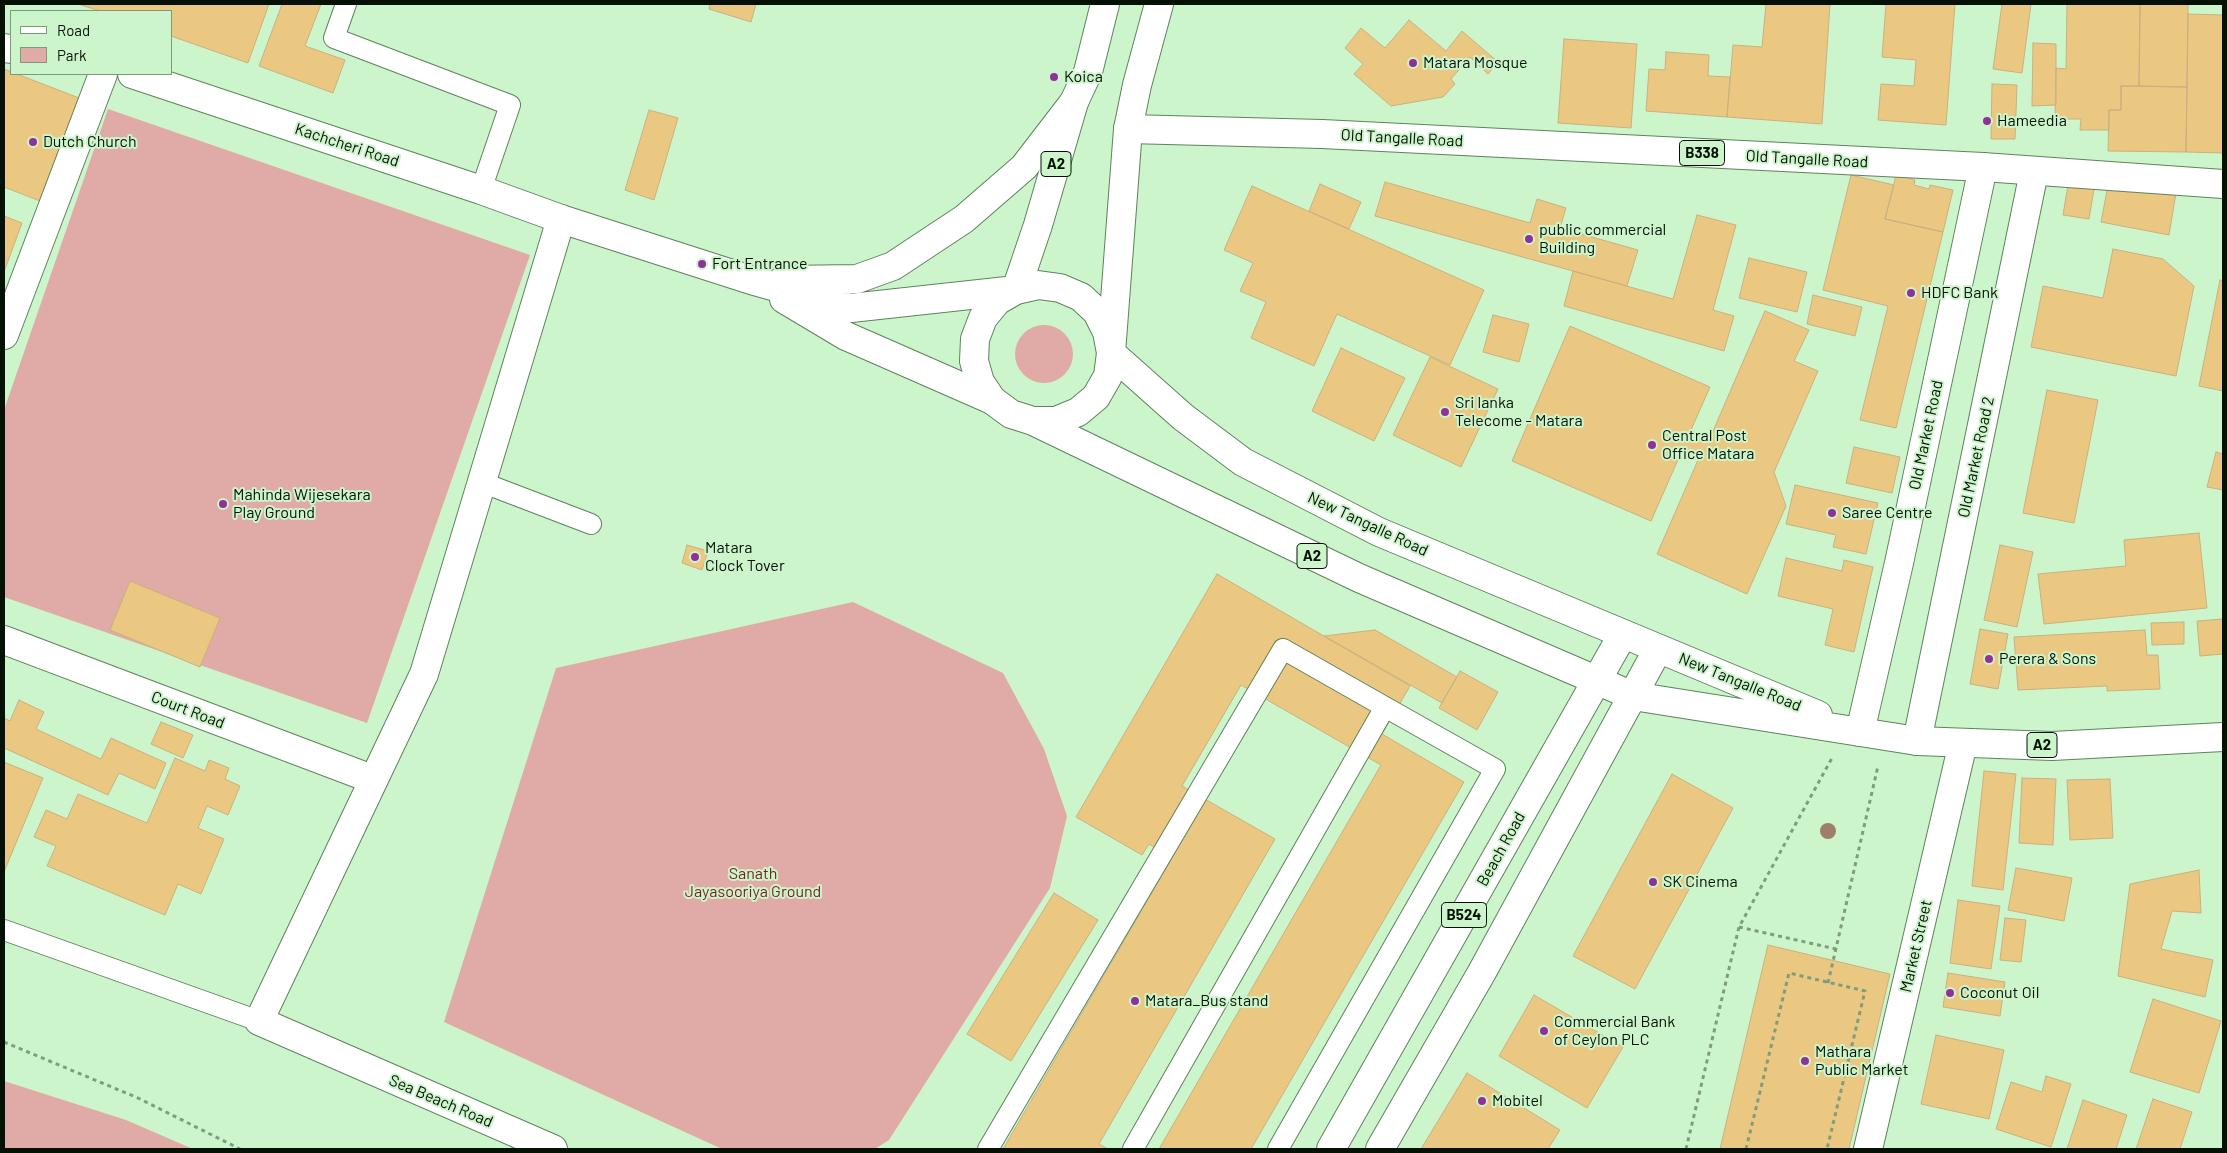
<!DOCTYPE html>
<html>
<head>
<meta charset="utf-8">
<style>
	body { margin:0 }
	#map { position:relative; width:2227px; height:1153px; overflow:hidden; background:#cdf5cb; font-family:Barlow,sans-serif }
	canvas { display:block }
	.frame { position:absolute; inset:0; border:5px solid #051105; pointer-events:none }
	.legend { position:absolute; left:10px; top:10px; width:162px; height:65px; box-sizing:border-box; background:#cdf5cb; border:1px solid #7d9a7c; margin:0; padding:6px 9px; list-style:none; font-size:15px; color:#051105 }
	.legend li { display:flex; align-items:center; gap:10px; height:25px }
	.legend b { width:25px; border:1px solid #7d9a7c }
</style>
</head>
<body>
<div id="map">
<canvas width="2227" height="1153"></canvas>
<div class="frame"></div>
<ul class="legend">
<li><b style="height:6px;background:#fff"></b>Road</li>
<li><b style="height:14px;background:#e0aaa6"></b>Park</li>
</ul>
</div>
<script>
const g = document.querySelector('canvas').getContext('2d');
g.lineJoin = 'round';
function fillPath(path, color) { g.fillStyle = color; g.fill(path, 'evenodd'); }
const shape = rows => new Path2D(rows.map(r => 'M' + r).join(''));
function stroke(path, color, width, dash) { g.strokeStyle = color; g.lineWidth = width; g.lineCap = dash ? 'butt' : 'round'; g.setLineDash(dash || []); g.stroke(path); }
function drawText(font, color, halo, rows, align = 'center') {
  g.font = font + ' Barlow,sans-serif'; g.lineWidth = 4; g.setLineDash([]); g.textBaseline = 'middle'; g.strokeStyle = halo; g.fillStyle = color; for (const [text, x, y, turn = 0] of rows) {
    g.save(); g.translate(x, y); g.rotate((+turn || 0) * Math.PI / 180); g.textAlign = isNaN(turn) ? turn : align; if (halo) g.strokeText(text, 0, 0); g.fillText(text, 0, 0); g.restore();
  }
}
fillPath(shape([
	[108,109,530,255,367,723,4,597,4,410],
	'1015 354a29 29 0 1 1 58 0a29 29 0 1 1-58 0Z',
	[853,602,1003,673,1044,749,1067,816,1050,888,889,1140,875,1149,722,1149,444,1022,556,668],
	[4,1081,126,1120,193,1149,4,1149]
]), '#e0aaa6');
const building = shape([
	[78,4,269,4,248,63,171,36,171,11,100,11,78,4],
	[282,4,321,4,305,46,345,60,333,93,259,66,282,4],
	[710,4,756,4,751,22,709,9,710,4],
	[1766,4,1830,4,1822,124,1727,117,1733,45,1762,47,1766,4],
	[1886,4,1955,4,1946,125,1878,120,1881,84,1914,86,1916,60,1882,57,1886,4],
	[2002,4,2031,4,2022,73,1993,69,2002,4],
	[2067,4,2140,4,2139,86,2121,86,2121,110,2109,110,2109,130,2080,130,2081,119,2055,119,2056,68,2066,69,2067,4],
	[2140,4,2188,4,2187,87,2139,86,2140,4],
	[2188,14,2223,15,2223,153,2186,152,2188,14],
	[1409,20,1446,51,1462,31,1498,62,1488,74,1470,57,1451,79,1455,84,1443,97,1391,106,1354,74,1363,64,1345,48,1361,28,1385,48,1409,20],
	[1564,39,1637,44,1631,128,1558,123,1564,39],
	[2033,43,2056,44,2056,105,2032,106,2033,43],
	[1666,52,1709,55,1708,76,1730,77,1727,117,1646,111,1649,69,1665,70,1666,52],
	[4,69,79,98,40,201,4,187,4,69],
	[1992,84,2017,85,2015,139,1991,139,1992,84],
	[2121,86,2187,87,2186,152,2108,151,2109,110,2121,110,2121,86],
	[649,110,678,118,654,200,625,190,649,110],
	[1851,175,1894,185,1885,219,1943,232,1896,428,1860,420,1888,306,1823,290,1851,175],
	[1896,175,1915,180,1914,185,1929,189,1930,185,1953,190,1943,232,1885,219,1896,175],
	[2069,179,2095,183,2089,219,2063,215,2069,179],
	[2109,180,2176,193,2169,235,2101,222,2109,180],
	[1385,182,1530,223,1537,199,1566,208,1560,228,1638,250,1627,286,1375,216,1385,182],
	[1320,184,1361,202,1349,229,1309,211,1320,184],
	[1252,186,1484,290,1450,365,1337,314,1314,366,1251,338,1266,302,1240,291,1253,263,1224,250,1252,186],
	[1697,215,1736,225,1713,310,1734,316,1724,351,1564,306,1573,271,1673,299,1697,215],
	[4,216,22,223,4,272,4,216],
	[2113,249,2163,259,2194,286,2176,376,2031,347,2043,286,2103,298,2113,249],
	[1749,258,1807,272,1797,312,1739,298,1749,258],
	[2220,280,2223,281,2223,391,2199,386,2220,280],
	[1813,295,1862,307,1855,336,1807,324,1813,295],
	[1765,311,1809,330,1794,361,1818,371,1774,472,1786,506,1747,594,1657,554,1698,460,1681,453,1651,521,1512,461,1570,326,1710,387,1691,430,1710,438,1765,311],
	[1493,315,1529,324,1519,362,1483,352,1493,315],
	[1341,348,1405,378,1374,441,1312,411,1341,348],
	[1430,357,1498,389,1461,467,1393,435,1430,357],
	[2047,390,2098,400,2074,523,2023,513,2047,390],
	[1854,447,1900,457,1892,493,1846,483,1854,447],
	[2216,452,2223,454,2223,490,2207,487,2216,452],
	[1795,485,1878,503,1866,554,1833,547,1836,535,1786,524,1795,485],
	[2199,533,2207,608,2044,624,2038,574,2126,566,2124,540,2199,533],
	[687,545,708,551,702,570,682,563,687,545],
	[2000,545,2033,552,2017,627,1984,620,2000,545],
	[1786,558,1842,571,1844,560,1873,567,1854,652,1825,645,1833,609,1778,596,1786,558],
	[1217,574,1410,686,1382,734,1464,782,1251,1149,1159,1149,1381,765,1241,685,1182,786,1275,839,1099,1144,1108,1149,1003,1149,1172,858,1149,844,1142,855,1076,817,1217,574],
	[130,581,220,618,200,667,110,630,130,581],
	[2223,619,2223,654,2200,656,2197,621,2223,619],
	[2184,622,2184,644,2152,645,2151,623,2184,622],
	[1980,629,2008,634,1998,689,1970,684,1980,629],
	[1375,630,1457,677,1442,703,1324,636,1375,630],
	[2145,630,2147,655,2158,655,2160,689,2107,691,2107,686,2018,690,2014,637,2145,630],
	[1460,671,1498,692,1477,730,1439,708,1460,671],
	[19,700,44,712,36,729,101,759,111,738,166,763,155,789,119,773,108,795,4,748,4,718,10,721,19,700],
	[161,722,193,735,183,758,151,744,161,722],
	[175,758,205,771,209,760,229,768,225,779,240,786,228,815,207,806,198,828,224,839,201,894,178,884,165,915,47,866,56,846,34,837,46,810,67,819,78,794,147,823,175,758],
	[4,762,43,778,4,872,4,762],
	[1984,771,2016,774,2003,890,1972,886,1984,771],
	[1672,774,1733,808,1635,989,1573,956,1672,774],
	[2022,778,2056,779,2053,845,2019,843,2022,778],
	[2110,779,2113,838,2070,840,2067,780,2110,779],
	[2016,868,2072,878,2064,921,2008,910,2016,868],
	[2199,870,2201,913,2172,911,2161,949,2213,960,2205,997,2118,976,2130,884,2199,870],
	[1054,893,1098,920,1011,1061,967,1034,1054,893],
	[1958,900,2000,906,1991,969,1950,963,1958,900],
	[2005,918,2026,920,2021,962,2000,960,2005,918],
	[1768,945,1890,974,1849,1149,1720,1149,1768,945],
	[1948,973,2005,982,2000,1016,1943,1007,1948,973],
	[1534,995,1623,1047,1587,1108,1499,1056,1534,995],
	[2153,999,2221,1021,2199,1093,2130,1072,2153,999],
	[1936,1035,2004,1050,1989,1119,1921,1104,1936,1035],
	[1467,1073,1560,1130,1548,1149,1421,1149,1467,1073],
	[2046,1076,2071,1084,2051,1147,1996,1129,2011,1082,2042,1092,2046,1076],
	[2153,1099,2192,1112,2180,1149,2136,1149,2153,1099],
	[2083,1100,2127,1115,2116,1149,2067,1149,2083,1100]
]);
fillPath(building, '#ebc882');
stroke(building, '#c9b080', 1);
const lane = shape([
	[346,4,334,38,510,105,481,190],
	[481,482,591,524],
	[4,930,259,1021],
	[988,1149,1283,649,1385,707],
	[1133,1149,1385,707,1495,769,1278,1149]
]);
const street = shape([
	[4,48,11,49],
	[132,74,481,190,561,219],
	[4,335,103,74],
	[4,640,372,779],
	[1860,732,1899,563,1983,167],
	[1917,741,2034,172],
	[1868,1149,1963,743]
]);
const secondary = shape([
	[783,280,857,279,893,266,964,219,1024,167,1074,102],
	[784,299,846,336,992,400],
	[553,1149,259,1021,424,674,561,219,751,280,851,308,1016,290]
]);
const primary = shape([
	[1128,129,1322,134,1983,167,2223,184],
	[1331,1149,1623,634],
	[1380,1149,1482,972,1658,649]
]);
const highway = shape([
	[1159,4,1137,85,1128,129,1111,353,1183,417,1243,462,1379,532,1818,715],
	[1016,290,1038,225,1074,102,1088,72,1105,4],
	[1033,421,1056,421,1078,412,1096,397,1108,376,1111,353,1107,332,1097,312,1081,297,1060,288,1038,285,1016,290,997,301,983,318,975,339,974,361,980,382,992,400,1011,414,1033,421,1359,578,1633,696,1917,741,2052,746,2223,737]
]);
stroke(lane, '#5e835d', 22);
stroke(street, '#5e835d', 30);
stroke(secondary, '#5e835d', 30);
stroke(primary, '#5e835d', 30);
stroke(highway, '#5e835d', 30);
stroke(shape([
	[1739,927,1836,949],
	[1828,983,1878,766],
	[4,1042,138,1098,240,1149],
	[1686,1149,1739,927,1832,758],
	[1746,1149,1789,973,1865,991,1827,1149]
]), '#7f9c7e', 3, [4, 4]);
stroke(lane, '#fff', 20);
stroke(street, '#fff', 28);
stroke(secondary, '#fff', 28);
stroke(primary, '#fff', 28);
stroke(highway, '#fff', 28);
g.fillStyle = '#9f7e6c';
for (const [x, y] of [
	[1828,831]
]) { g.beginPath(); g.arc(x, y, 8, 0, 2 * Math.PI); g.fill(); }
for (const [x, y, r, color] of [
	[1413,63,5,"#90319a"],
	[1054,77,5,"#90319a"],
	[1987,121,5,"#90319a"],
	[33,142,5,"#90319a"],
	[1529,239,5,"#90319a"],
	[702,264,5,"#90319a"],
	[1911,293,5,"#90319a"],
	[1445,412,5,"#90319a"],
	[1652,445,5,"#90319a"],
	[223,504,5,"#90319a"],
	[1832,513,5,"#90319a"],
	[695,557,5,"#90319a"],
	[1989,659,5,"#90319a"],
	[1653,882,5,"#90319a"],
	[1950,993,5,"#90319a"],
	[1135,1001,5,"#90319a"],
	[1544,1031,5,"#90319a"],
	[1805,1061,5,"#90319a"],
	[1482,1101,5,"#90319a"]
]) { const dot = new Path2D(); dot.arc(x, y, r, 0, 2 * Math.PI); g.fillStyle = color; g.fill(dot); stroke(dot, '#cdf5cb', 2); }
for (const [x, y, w] of [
	[1702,153,45],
	[1056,164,30],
	[1312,556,30],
	[2042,745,30],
	[1464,915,45]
]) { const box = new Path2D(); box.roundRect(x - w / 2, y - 12.5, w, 25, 4); g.fillStyle = '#cdf5cb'; g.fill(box); stroke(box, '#051105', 1); }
drawText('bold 15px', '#051105', null, [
	["B338",1702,153],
	["A2",1056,164],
	["A2",1312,556],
	["A2",2042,745],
	["B524",1464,915]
]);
drawText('16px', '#051105', '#cdf5cb', [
	["Matara Mosque",1423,63],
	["Koica",1064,77],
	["Hameedia",1997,121],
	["Dutch Church",43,142],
	["public commercial",1539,230],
	["Building",1539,248],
	["Fort Entrance",712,264],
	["HDFC Bank",1921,293],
	["Sri lanka",1455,403],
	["Telecome - Matara",1455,421],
	["Central Post",1662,436],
	["Office Matara",1662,454],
	["Mahinda Wijesekara",233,495],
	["Play Ground",233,513],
	["Saree Centre",1842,513],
	["Matara",705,548],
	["Clock Tover",705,566],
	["Perera & Sons",1999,659],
	["SK Cinema",1663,882],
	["Coconut Oil",1960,993],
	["Matara_Bus stand",1145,1001],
	["Commercial Bank",1554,1022],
	["of Ceylon PLC",1554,1040],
	["Mathara",1815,1052],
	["Public Market",1815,1070],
	["Mobitel",1492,1101]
], 'left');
drawText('16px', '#051105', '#cdf5cb', [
	["Old Tangalle Road",1402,138,3],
	["Kachcheri Road",347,145,18],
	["Old Tangalle Road",1807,159,3],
	["Old Market Road",1926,435,-78],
	["Old Market Road 2",1976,457,-78],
	["New Tangalle Road",1368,524,25],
	["New Tangalle Road",1740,682,22],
	["Court Road",188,710,21],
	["Beach Road",1501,849,-61],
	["Market Street",1916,946,-77],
	["Sea Beach Road",441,1101,23]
]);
drawText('16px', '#791c1f', '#cdf5cb', [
	["Sanath",753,874],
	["Jayasooriya Ground",753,892]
]);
</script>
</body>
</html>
